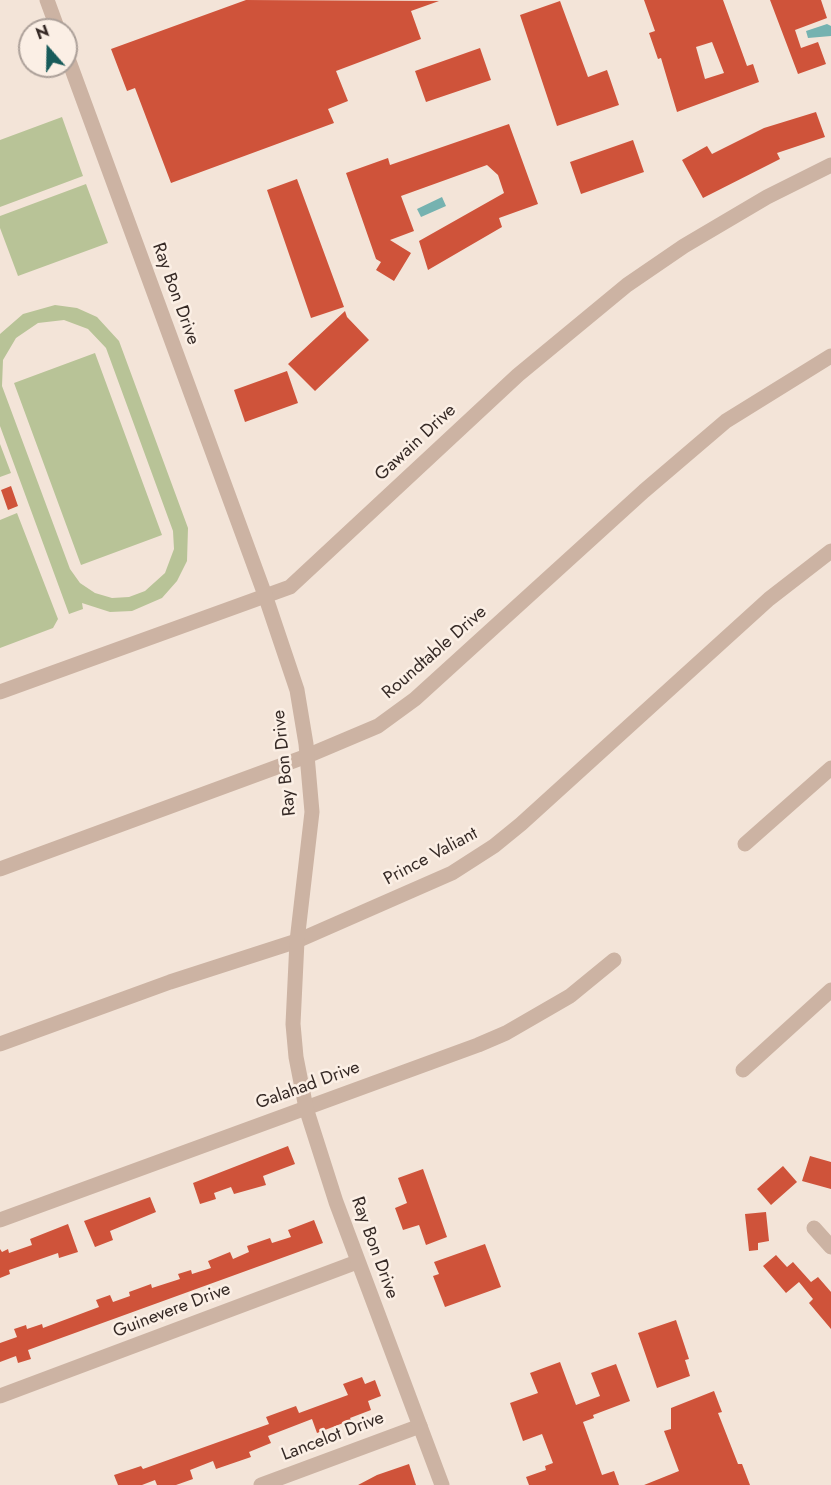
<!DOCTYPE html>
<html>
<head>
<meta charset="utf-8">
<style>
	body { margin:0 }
	#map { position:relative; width:831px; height:1485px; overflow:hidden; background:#f3e4d8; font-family:Jost,sans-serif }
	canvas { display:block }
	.north { position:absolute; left:18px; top:18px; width:60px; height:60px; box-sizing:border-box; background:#fbefe5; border:2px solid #aca099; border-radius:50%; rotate:340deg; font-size:16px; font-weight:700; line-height:24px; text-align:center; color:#362a26 }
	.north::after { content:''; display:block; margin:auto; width:21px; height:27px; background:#185b5a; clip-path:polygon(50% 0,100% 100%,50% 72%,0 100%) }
</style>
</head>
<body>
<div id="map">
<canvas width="831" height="1485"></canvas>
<div class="north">N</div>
</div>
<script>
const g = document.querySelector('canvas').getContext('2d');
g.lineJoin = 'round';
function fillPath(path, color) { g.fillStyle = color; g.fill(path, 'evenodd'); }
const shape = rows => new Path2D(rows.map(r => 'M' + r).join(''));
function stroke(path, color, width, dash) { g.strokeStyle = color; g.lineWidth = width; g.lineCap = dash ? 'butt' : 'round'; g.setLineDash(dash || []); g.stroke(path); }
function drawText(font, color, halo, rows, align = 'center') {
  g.font = font + ' Jost,sans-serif'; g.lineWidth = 5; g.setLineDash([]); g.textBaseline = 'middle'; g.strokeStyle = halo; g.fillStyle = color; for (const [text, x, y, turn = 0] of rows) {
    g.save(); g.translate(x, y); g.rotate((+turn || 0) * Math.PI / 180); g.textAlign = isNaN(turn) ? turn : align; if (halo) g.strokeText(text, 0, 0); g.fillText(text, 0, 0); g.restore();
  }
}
fillPath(shape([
	[62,117,83,176,0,207,0,140],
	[86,184,108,243,18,276,0,228,0,216],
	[55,305,77,308,97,317,119,341,188,528,187,561,177,581,162,598,132,611,110,612,82,603,83,609,69,614,0,426,0,334,23,314],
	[64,320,88,329,106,348,173,531,174,549,165,573,145,591,129,597,112,598,95,593,80,583,70,569,2,386,3,360,16,338,38,323],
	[95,353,162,535,81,565,14,383],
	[0,444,11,473,0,477],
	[17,513,58,619,53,628,0,648,0,520]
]), '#b8c397');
fillPath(shape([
	[827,24,831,26,831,36,808,38,806,31],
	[442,197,446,206,421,217,417,209]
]), '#75b2b0');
fillPath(shape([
	[246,0,439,1,411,11,421,39,336,71,348,101,328,109,334,123,171,183,135,88,127,91,111,49],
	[644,0,723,0,747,66,753,64,759,82,677,112,661,58,658,59,649,33,655,31],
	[712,42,724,73,705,79,696,47],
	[770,0,821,0,827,18,795,30,801,48,818,42,826,64,798,74],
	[560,1,588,77,607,70,619,105,557,126,520,15],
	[480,48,491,80,426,102,415,71],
	[816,112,825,137,777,153,780,159,703,198,682,160,707,146,712,154,764,128],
	[509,124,538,204,499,218,502,227,428,270,419,241,504,193,498,175,487,165,401,196,414,231,390,240,411,253,394,281,376,270,381,262,376,259,346,173,388,158,390,165],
	[633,140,644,172,581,194,570,162],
	[297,179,344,307,311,318,267,190],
	[345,311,347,317,369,340,315,391,288,364],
	[287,371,298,403,245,422,234,390],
	[11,486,18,506,8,510,1,490],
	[288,1146,295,1164,263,1176,266,1185,234,1194,231,1187,214,1193,216,1199,200,1204,193,1183],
	[810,1156,831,1162,831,1189,802,1181],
	[783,1166,797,1182,771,1205,757,1189],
	[423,1169,447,1237,426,1245,419,1225,403,1230,395,1208,407,1203,398,1178],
	[150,1197,156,1212,110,1231,113,1240,95,1247,84,1221],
	[766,1212,769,1241,758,1243,758,1250,749,1251,745,1214],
	[314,1220,323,1243,28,1350,31,1359,18,1363,16,1356,0,1362,0,1343,17,1337,14,1329,26,1325,27,1329,42,1324,43,1328,99,1307,96,1300,110,1295,113,1302,130,1296,129,1292,151,1284,152,1288,180,1279,178,1274,191,1270,192,1274,211,1268,208,1261,230,1252,233,1259,249,1252,247,1246,270,1238,272,1243,291,1237,288,1230],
	[68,1224,78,1252,59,1258,58,1253,9,1270,10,1274,0,1278,0,1249,2,1252,8,1249,9,1253,32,1245,30,1239],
	[485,1244,501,1287,445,1307,433,1276,439,1274,434,1262],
	[776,1255,787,1267,793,1262,811,1282,818,1277,831,1292,831,1329,809,1303,813,1299,799,1282,786,1293,763,1266],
	[676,1320,689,1359,685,1360,690,1376,657,1388,638,1333],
	[560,1362,576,1405,600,1396,591,1373,616,1364,630,1401,593,1415,594,1418,583,1422,602,1475,614,1471,619,1485,529,1485,526,1477,546,1470,545,1466,553,1463,542,1434,523,1441,510,1403,538,1393,530,1373],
	[362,1377,365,1384,375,1380,381,1396,368,1401,371,1410,350,1418,351,1420,317,1433,312,1419,268,1436,271,1443,249,1452,251,1457,216,1469,213,1461,190,1470,193,1479,176,1485,157,1485,155,1480,142,1485,118,1485,114,1475,141,1466,143,1469,269,1424,266,1417,296,1406,299,1413,348,1395,343,1384],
	[714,1391,722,1412,718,1413,738,1464,742,1464,750,1485,644,1485,679,1471,664,1431,671,1429,671,1408],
	[409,1464,416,1485,358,1485,377,1475]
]), '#cf533a');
stroke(shape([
	[0,692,290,587,518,375,627,285,684,246,767,197,831,165],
	[745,844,831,768],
	[0,869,307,756,378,726,415,699,644,491,726,421,831,356],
	[0,1044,170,982,297,941,452,873,494,846,521,824,769,599,831,551],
	[743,1070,831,990],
	[0,1220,478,1045,506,1033,570,996,614,960],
	[814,1228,831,1247],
	[0,1396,357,1262],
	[261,1485,420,1426]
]), '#ccb3a3', 15);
stroke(shape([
	[47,0,58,30],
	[66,53,265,595,297,690,306,744,312,812,297,941,293,1024,296,1057,306,1108,336,1202,442,1485]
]), '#ccb3a3', 15);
drawText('18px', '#362a26', '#fbefe5', [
	["Ray Bon Drive",175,294,70],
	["Gawain Drive",416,443,-43],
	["Roundtable Drive",435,653,-41],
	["Ray Bon Drive",285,763,-96],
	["Prince Valiant",431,857,-28],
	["Galahad Drive",308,1086,-20],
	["Ray Bon Drive",374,1248,70],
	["Guinevere Drive",172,1311,-21],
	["Lancelot Drive",333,1437,-21]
]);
</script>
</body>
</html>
